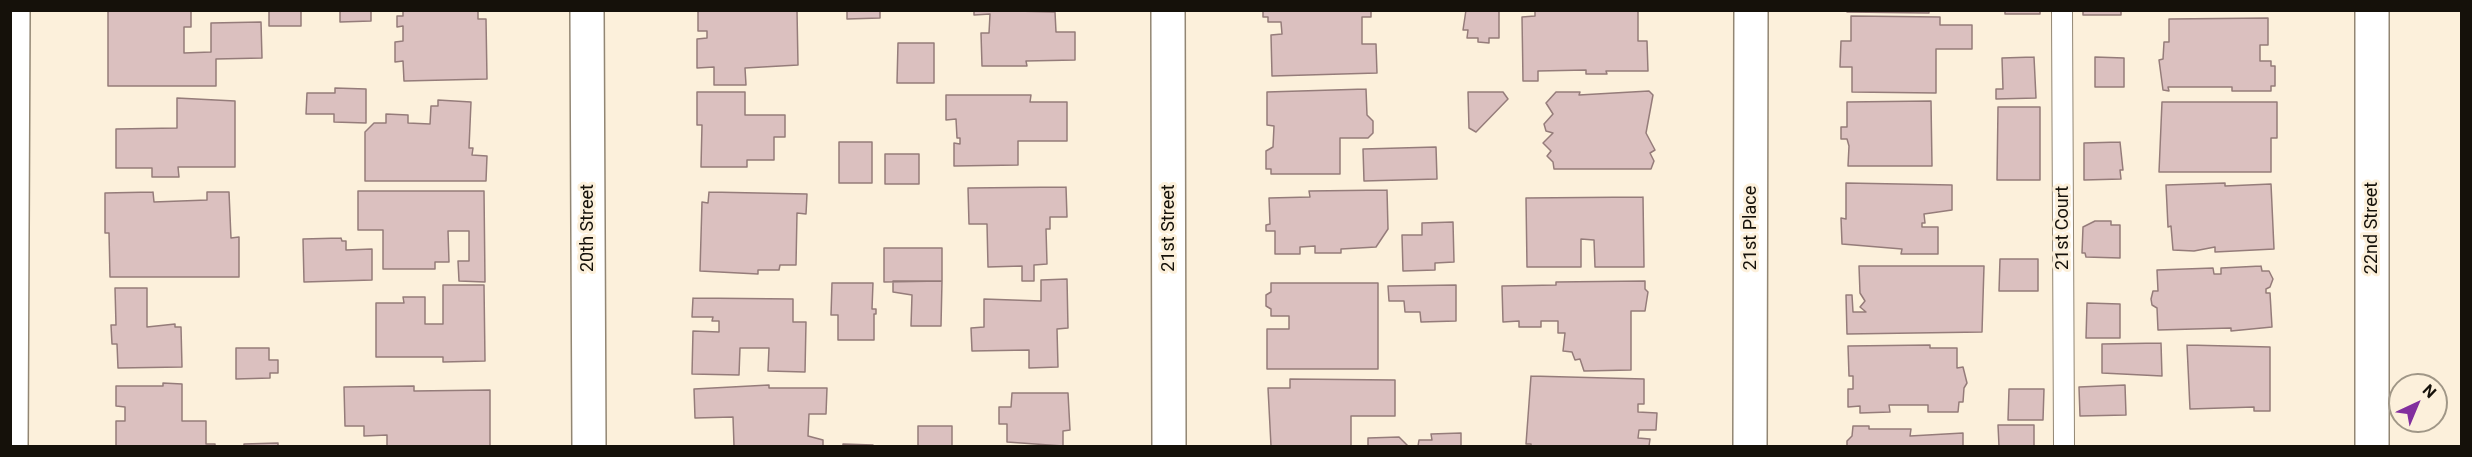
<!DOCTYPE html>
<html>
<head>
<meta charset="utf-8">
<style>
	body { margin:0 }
	#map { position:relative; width:2472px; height:457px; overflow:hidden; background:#fcf0db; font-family:Roboto,sans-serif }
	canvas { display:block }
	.frame { position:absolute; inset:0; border:12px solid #15110a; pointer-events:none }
	.north { position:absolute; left:2388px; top:373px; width:60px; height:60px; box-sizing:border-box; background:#fcf0db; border:2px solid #a09787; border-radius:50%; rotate:44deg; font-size:16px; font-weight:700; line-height:24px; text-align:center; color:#15110a }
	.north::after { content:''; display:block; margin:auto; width:21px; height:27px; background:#822f9e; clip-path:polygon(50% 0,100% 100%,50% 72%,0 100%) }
</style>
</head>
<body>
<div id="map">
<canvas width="2472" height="457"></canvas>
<div class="frame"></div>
<div class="north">N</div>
</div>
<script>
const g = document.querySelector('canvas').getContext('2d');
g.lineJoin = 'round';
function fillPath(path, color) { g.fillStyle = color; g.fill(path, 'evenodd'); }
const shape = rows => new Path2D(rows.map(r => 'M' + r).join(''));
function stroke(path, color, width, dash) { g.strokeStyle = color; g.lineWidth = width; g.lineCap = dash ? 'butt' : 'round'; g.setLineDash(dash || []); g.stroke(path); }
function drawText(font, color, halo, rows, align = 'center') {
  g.font = font + ' Roboto,sans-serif'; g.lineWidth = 6; g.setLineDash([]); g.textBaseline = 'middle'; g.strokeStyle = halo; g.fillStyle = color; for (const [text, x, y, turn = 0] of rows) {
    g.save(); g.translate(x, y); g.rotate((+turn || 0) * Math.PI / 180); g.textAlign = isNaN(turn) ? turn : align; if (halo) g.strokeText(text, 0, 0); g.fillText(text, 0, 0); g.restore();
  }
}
const building = shape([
	[108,10,191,10,191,27,184,27,184,53,211,52,211,23,261,22,262,58,216,59,216,86,108,86,108,10],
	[269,10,301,10,301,26,269,26,269,10],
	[340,10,371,10,371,21,340,22,340,10],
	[403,10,478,10,478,19,486,19,487,79,404,81,403,61,395,62,395,42,403,41,403,26,397,27,397,16,403,16,403,10],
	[698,10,797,10,798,65,745,68,746,85,714,85,714,67,697,68,697,39,707,38,707,31,698,31,698,10],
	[847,10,880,10,880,18,847,19,847,10],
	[974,10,1055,12,1056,32,1075,32,1075,60,1026,61,1027,66,982,66,981,33,989,33,990,14,974,15,974,10],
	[1263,10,1371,10,1371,17,1362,17,1362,44,1376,44,1377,73,1272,76,1271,35,1282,34,1281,22,1268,22,1268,17,1263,17,1263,10],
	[1466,10,1499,10,1499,38,1489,38,1489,43,1478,42,1478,38,1467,38,1468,30,1463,30,1466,10],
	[1535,10,1638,10,1638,41,1647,41,1648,71,1606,71,1607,74,1586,74,1586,70,1538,71,1538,81,1523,81,1522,17,1535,16,1535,10],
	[1847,10,1929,10,1929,13,1847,12,1847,10],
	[2005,10,2040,10,2040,14,2005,14,2005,10],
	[2083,10,2121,10,2121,15,2083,15,2083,10],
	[1851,16,1940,17,1940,25,1972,25,1972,49,1936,49,1936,93,1852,92,1852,67,1840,67,1841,41,1851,41,1851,16],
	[2268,18,2268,45,2260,45,2260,61,2271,61,2271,66,2275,66,2275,86,2271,86,2271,91,2232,91,2232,87,2168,87,2169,91,2163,90,2159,60,2163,59,2164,42,2169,42,2169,19,2268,18],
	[898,43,934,43,934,83,897,83,898,43],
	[2034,57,2036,98,1996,99,1996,89,2003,89,2002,58,2034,57],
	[2095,57,2124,58,2124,87,2095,87,2095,57],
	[335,88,366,89,366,123,334,122,334,114,306,114,307,93,335,93,335,88],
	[1366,89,1367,115,1373,121,1373,133,1368,138,1340,138,1340,174,1271,174,1271,169,1266,169,1266,151,1273,147,1274,126,1267,125,1267,92,1366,89],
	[1649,91,1653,95,1646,133,1655,150,1650,153,1654,161,1651,169,1554,169,1553,162,1547,156,1551,151,1543,143,1553,133,1546,131,1544,124,1553,114,1546,103,1556,92,1580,92,1579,95,1649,91],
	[697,92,745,92,745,115,785,115,785,137,774,137,774,160,747,160,747,167,701,167,702,125,697,125,697,92],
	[1468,92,1503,92,1508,99,1476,132,1469,128,1468,92],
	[946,95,1031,95,1030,102,1067,102,1067,141,1018,141,1018,165,954,166,954,143,960,144,960,138,957,138,956,119,946,120,946,95],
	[177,98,235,101,235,167,178,167,179,177,152,177,152,168,116,168,116,129,177,128,177,98],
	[438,100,471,102,469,148,473,148,472,155,487,156,486,181,365,181,365,132,374,123,386,123,386,114,408,115,408,123,430,124,431,106,438,106,438,100],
	[1931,101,1932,166,1848,166,1849,146,1847,139,1841,139,1841,127,1847,127,1847,102,1931,101],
	[2162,102,2277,102,2277,138,2271,138,2271,172,2159,172,2162,102],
	[1998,107,2040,107,2040,180,1997,180,1998,107],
	[839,142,872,142,872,183,839,183,839,142],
	[2120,142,2123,170,2120,170,2121,179,2084,180,2084,143,2120,142],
	[1436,147,1437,179,1364,181,1363,149,1436,147],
	[885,154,919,154,919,184,885,184,885,154],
	[1846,183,1952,185,1952,210,1924,214,1925,223,1922,223,1922,227,1938,227,1938,254,1901,254,1902,249,1842,244,1841,218,1846,219,1846,183],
	[2225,183,2225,186,2271,184,2274,249,2215,252,2215,247,2194,251,2173,250,2171,226,2168,227,2166,185,2225,183],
	[1066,187,1067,217,1050,217,1050,229,1046,229,1047,264,1034,265,1034,281,1022,281,1022,266,988,267,987,224,969,224,968,188,1066,187],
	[1387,190,1388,229,1376,247,1341,249,1341,253,1315,253,1315,246,1300,247,1300,254,1275,254,1275,231,1266,231,1266,225,1270,224,1269,198,1310,197,1309,191,1387,190],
	[358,191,484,191,485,282,459,281,458,261,469,261,469,231,448,231,449,262,435,262,435,269,383,269,383,230,358,230,358,191],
	[153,192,154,202,207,200,207,192,229,192,231,238,239,237,239,277,110,277,109,233,105,233,105,193,153,192],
	[709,192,807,194,806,214,797,213,796,265,780,265,779,270,758,270,758,274,700,271,702,202,708,203,709,192],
	[1643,197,1644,267,1595,267,1594,240,1581,239,1581,267,1527,267,1526,198,1643,197],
	[2095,221,2111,221,2111,225,2120,225,2120,258,2086,257,2085,253,2082,253,2083,227,2095,221],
	[1453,222,1454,262,1435,263,1435,270,1403,271,1402,235,1422,235,1422,223,1453,222],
	[341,238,342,241,346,241,346,250,372,249,372,280,304,282,303,239,341,238],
	[884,248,942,248,942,281,884,282,884,248],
	[2000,259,2038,259,2038,291,1999,291,2000,259],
	[1859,266,1984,266,1982,332,1847,334,1846,295,1852,295,1853,312,1866,312,1860,307,1865,301,1860,293,1859,266],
	[2261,266,2262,271,2269,271,2273,279,2270,287,2266,289,2266,293,2270,293,2272,327,2231,331,2231,328,2158,330,2157,308,2152,305,2151,299,2153,291,2158,291,2157,270,2213,268,2214,274,2221,274,2221,268,2261,266],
	[1067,279,1068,328,1057,329,1058,367,1029,368,1029,350,972,351,971,328,984,327,984,299,1041,301,1041,280,1067,279],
	[893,281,942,281,941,326,911,326,912,295,893,292,893,281],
	[1645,281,1645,289,1648,292,1645,311,1631,311,1631,370,1584,371,1580,359,1575,360,1572,352,1563,351,1565,333,1558,333,1558,321,1541,321,1541,327,1519,327,1519,321,1503,322,1502,286,1556,285,1556,282,1645,281],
	[832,283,873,283,872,309,876,309,876,314,874,314,874,340,838,340,838,315,831,315,832,283],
	[1271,283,1378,283,1378,369,1267,369,1267,329,1289,329,1289,316,1271,316,1271,309,1266,306,1266,295,1271,292,1271,283],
	[443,285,484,285,485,361,443,362,443,357,376,357,376,303,404,303,403,297,425,297,425,324,443,324,443,285],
	[1456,285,1456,321,1421,322,1420,312,1405,312,1404,301,1389,301,1388,286,1456,285],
	[115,288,147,288,147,327,175,324,175,327,181,327,182,367,118,368,117,344,112,344,111,325,116,325,115,288],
	[693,298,793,299,793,322,806,322,805,372,768,371,769,348,740,348,739,375,692,374,693,331,719,332,719,321,712,321,713,317,692,317,693,298],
	[2087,303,2120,304,2120,338,2086,338,2087,303],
	[2161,343,2162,376,2102,373,2102,344,2161,343],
	[1930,345,1930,348,1957,348,1957,368,1963,367,1967,383,1964,388,1963,402,1959,402,1958,412,1928,412,1928,405,1889,405,1890,412,1860,413,1860,406,1848,407,1848,389,1853,389,1853,376,1849,376,1848,346,1930,345],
	[2187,345,2270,347,2270,411,2254,411,2254,407,2190,409,2187,345],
	[236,348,269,348,269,360,278,360,278,373,270,373,270,378,236,379,236,348],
	[1531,376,1644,379,1644,404,1638,404,1638,412,1657,413,1656,430,1639,430,1638,438,1650,439,1649,446,1531,446,1531,444,1526,444,1531,376],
	[1290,379,1395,380,1395,416,1351,416,1351,446,1271,446,1268,388,1290,388,1290,379],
	[163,383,182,384,182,421,206,421,206,444,215,444,215,446,116,446,116,421,125,421,125,407,116,406,116,386,163,386,163,383],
	[769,385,769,388,827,388,826,414,809,414,808,436,823,440,823,446,734,446,733,417,695,418,694,389,769,385],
	[2125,385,2126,415,2080,416,2079,387,2125,385],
	[414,386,414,391,490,390,490,446,387,446,387,435,364,436,364,426,345,426,344,387,414,386],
	[2009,389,2044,389,2043,420,2008,420,2009,389],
	[1012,393,1068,393,1070,430,1063,431,1063,446,1007,442,1007,424,999,424,999,407,1011,407,1012,393],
	[1998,425,2034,425,2034,446,1999,446,1998,425],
	[918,426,952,426,952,446,918,446,918,426],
	[1853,426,1869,426,1869,429,1911,429,1910,436,1963,433,1963,446,1847,446,1847,441,1852,436,1853,426],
	[1461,433,1461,446,1418,446,1419,440,1432,440,1431,434,1461,433],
	[1399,437,1408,446,1368,446,1368,438,1399,437],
	[278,443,278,446,244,446,244,444,278,443],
	[843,444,873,445,873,446,843,446,843,444]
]);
fillPath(building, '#dbc0bf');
stroke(building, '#957c7a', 1.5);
const service = shape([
	[2062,10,2064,446]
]);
const minor = shape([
	[587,10,589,446],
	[1168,10,1169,446],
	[11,446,13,10],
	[1750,446,1751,10],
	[2372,446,2372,10]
]);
stroke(service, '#928673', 22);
stroke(minor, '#928673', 36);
stroke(service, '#fff', 20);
stroke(minor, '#fff', 33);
drawText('18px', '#15110a', '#fcf0db', [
	["20th Street",588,228,-90],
	["21st Street",1169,228,-90],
	["21st Place",1751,228,-90],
	["21st Court",2063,228,-90],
	["22nd Street",2372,228,-90]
]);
</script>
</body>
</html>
